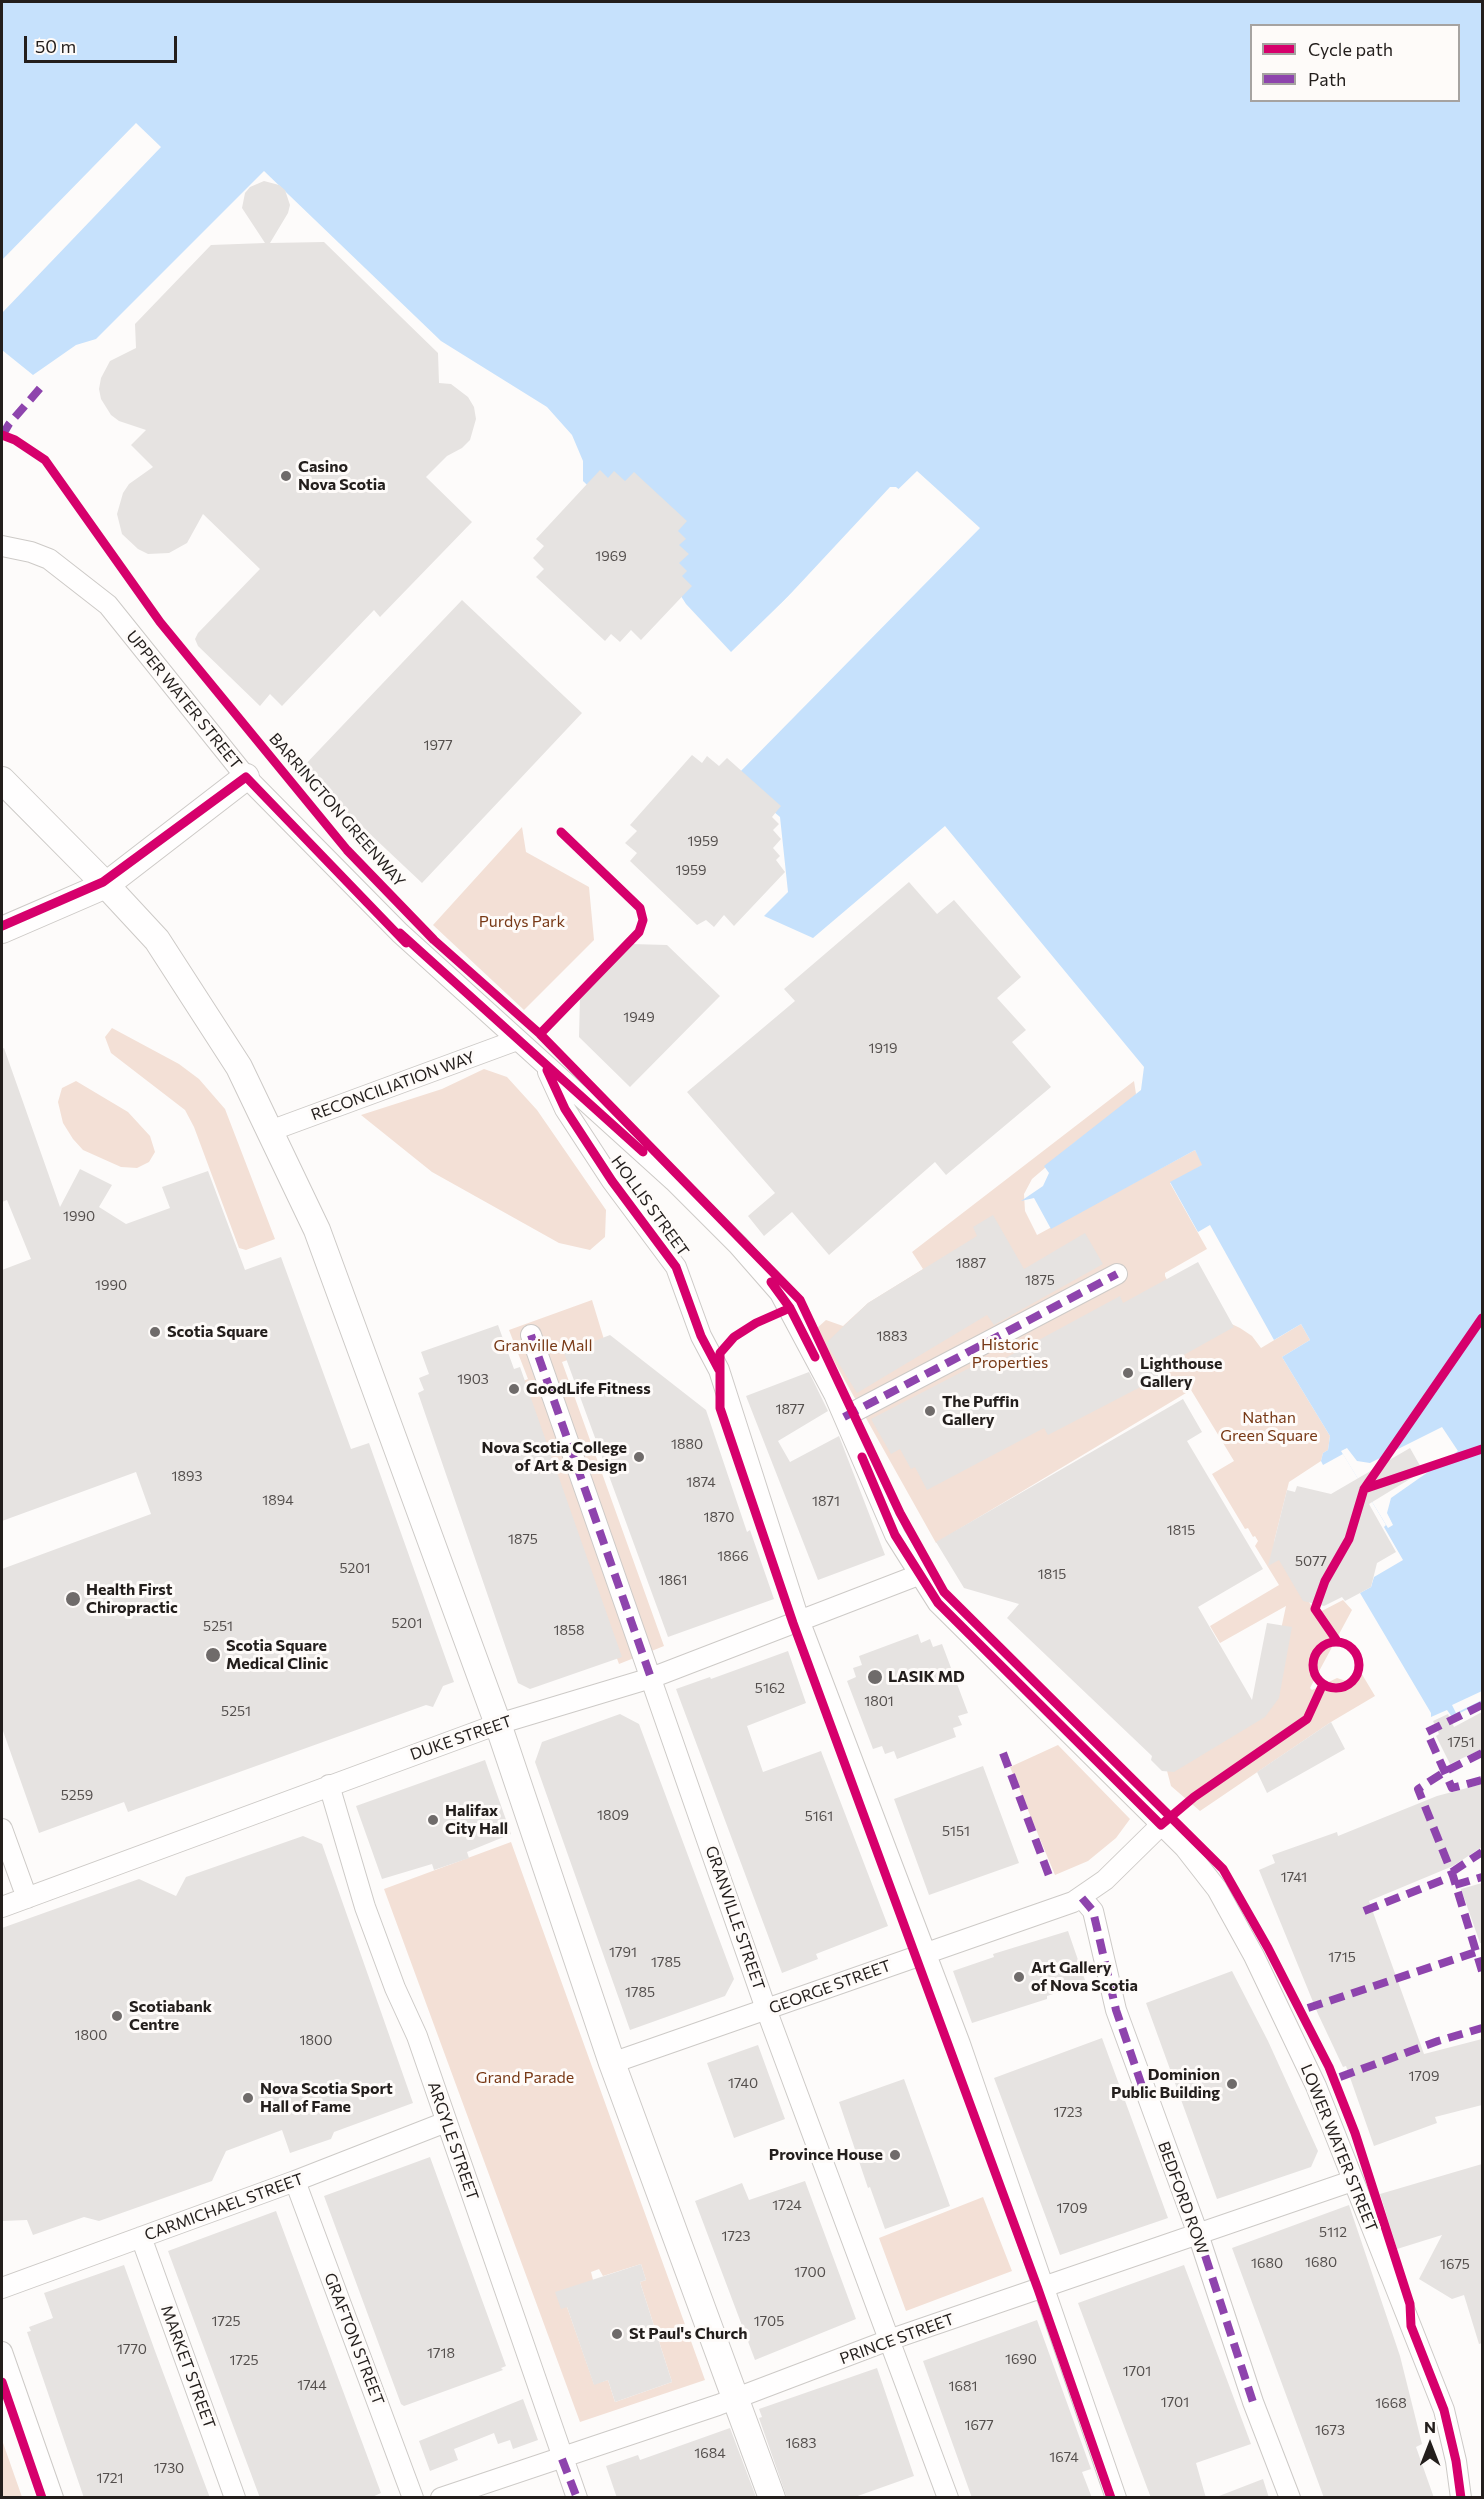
<!DOCTYPE html>
<html>
<head>
<meta charset="utf-8">
<style>
	body { margin:0 }
	#map { position:relative; width:1484px; height:2499px; overflow:hidden; background:#fdfbfa; font-family:Commissioner,sans-serif }
	canvas { display:block }
	.frame { position:absolute; inset:0; border:3px solid #231e1c; pointer-events:none }
	.legend { position:absolute; left:1250px; top:24px; width:210px; height:78px; box-sizing:border-box; background:#fefbf9; border:2px solid #a6a3a1; margin:0; padding:8px 10px; list-style:none; font-size:18px; color:#231e1c }
	.legend li { display:flex; align-items:center; gap:12px; height:30px }
	.legend b { width:30px; border:2px solid #a6a3a1 }
	.north { position:absolute; left:1400px; top:2415px; width:60px; height:60px; -webkit-text-stroke:4px #fefbf9; paint-order:stroke; rotate:0deg; font-size:16px; font-weight:700; line-height:24px; text-align:center; color:#231e1c }
	.north::after { content:''; display:block; margin:auto; width:21px; height:27px; background:#231e1c; clip-path:polygon(50% 0,100% 100%,50% 72%,0 100%) }
	.scale { position:absolute; left:24px; top:36px; width:153px; height:27px; box-sizing:border-box; border:3px solid #231e1c; border-top:0; padding-left:8px; font-size:18px; line-height:21px; white-space:nowrap; color:#231e1c; -webkit-text-stroke:4px #fefbf9; paint-order:stroke }
</style>
</head>
<body>
<div id="map">
<canvas width="1484" height="2499"></canvas>
<div class="frame"></div>
<ul class="legend">
<li><b style="height:8px;background:#d6006c"></b>Cycle path</li>
<li><b style="height:8px;background:#8e44ad"></b>Path</li>
</ul>
<div class="north">N</div>
<div class="scale">50 m</div>
</div>
<script>
const g = document.querySelector('canvas').getContext('2d');
g.lineJoin = 'round';
function fillPath(path, color) { g.fillStyle = color; g.fill(path, 'evenodd'); }
const shape = rows => new Path2D(rows.map(r => 'M' + r).join(''));
function stroke(path, color, width, dash) { g.strokeStyle = color; g.lineWidth = width; g.lineCap = dash ? 'butt' : 'round'; g.setLineDash(dash || []); g.stroke(path); }
function drawText(font, color, halo, rows, align = 'center') {
  g.font = font + ' Commissioner,sans-serif'; g.lineWidth = 6; g.setLineDash([]); g.textBaseline = 'middle'; g.strokeStyle = halo; g.fillStyle = color; for (const [text, x, y, turn = 0] of rows) {
    g.save(); g.translate(x, y); g.rotate((+turn || 0) * Math.PI / 180); g.textAlign = isNaN(turn) ? turn : align; if (halo) g.strokeText(text, 0, 0); g.fillText(text, 0, 0); g.restore();
  }
}
fillPath(shape([
	[522,827,526,852,589,887,594,940,524,1010,433,925],
	[112,1028,179,1064,199,1079,225,1109,275,1239,246,1250,239,1248,194,1127,185,1110,111,1053,105,1037],
	[484,1069,507,1077,537,1110,606,1210,605,1237,590,1250,559,1243,432,1172,361,1115,442,1089],
	[76,1081,128,1112,150,1136,155,1152,149,1162,137,1168,121,1167,83,1150,73,1139,63,1123,58,1102,62,1088],
	[1134,1081,1136,1094,1132,1103,1074,1143,1032,1179,1024,1194,1025,1211,1037,1235,1195,1150,1203,1165,1170,1183,1207,1249,1165,1273,1165,1276,1177,1298,1240,1328,1252,1336,1261,1348,1301,1324,1310,1340,1282,1357,1330,1436,1328,1450,1323,1453,1321,1461,1289,1482,1274,1542,1316,1614,1343,1600,1352,1610,1310,1688,1312,1690,1337,1678,1346,1681,1360,1671,1375,1696,1331,1722,1200,1811,1171,1786,1166,1767,1263,1714,1286,1606,1220,1643,1210,1626,1279,1585,1255,1546,1258,1541,1255,1536,1253,1537,1248,1528,1245,1529,1212,1474,1234,1461,1191,1390,936,1543,816,1329,826,1320,843,1326,868,1303,923,1269,912,1252],
	[592,1300,606,1346,562,1362,664,1646,619,1664,518,1383,528,1379,509,1330],
	[1058,1745,1130,1819,1116,1838,1088,1861,1055,1875,1010,1767],
	[511,1842,705,2380,580,2422,384,1889],
	[641,2264,646,2280,640,2282,672,2382,615,2402,608,2380,594,2384,567,2307,593,2280,591,2272,599,2269,603,2276],
	[983,2197,1012,2271,906,2311,879,2238],
	[2,2440,22,2497,2,2497]
]), '#f3e0d6');
fillPath(shape([
	[2,2,1482,2,1482,1702,1452,1717,1447,1710,1431,1717,1431,1713,1360,1593,1371,1587,1374,1577,1403,1560,1384,1527,1386,1525,1343,1454,1323,1465,1321,1461,1323,1453,1328,1450,1330,1436,1282,1357,1310,1340,1301,1324,1274,1340,1210,1225,1198,1232,1170,1182,1202,1165,1195,1150,1051,1229,1034,1198,1021,1201,1043,1186,1049,1173,1044,1166,1141,1090,1144,1067,945,826,813,938,764,916,788,892,780,817,734,778,980,528,917,471,731,652,686,604,647,543,583,481,583,461,572,435,547,407,441,341,264,171,96,339,76,345,33,375,2,350,2,313,161,147,136,123,2,260],
	[1252,26,1458,26,1458,100,1252,100]
]), '#c6e1fc');
fillPath(shape([
	[890,487,896,487,901,491,740,648],
	[1442,1427,1458,1451,1391,1498,1387,1513,1393,1525,1388,1528,1341,1451,1347,1448,1357,1461,1370,1463],
	[1482,1691,1482,1700,1456,1713,1452,1705]
]), '#fdfbfa');
stroke(shape([
	[1381,1465,1482,1318],
	[1422,1470,1482,1449]
]), '#094474', 1.5, [8, 6]);
fillPath(shape([
	[264,181,279,185,285,190,290,205,288,213,270,243,324,242,438,353,439,383,451,384,468,397,474,407,476,419,470,440,462,448,447,456,426,477,472,522,380,617,374,610,282,706,270,694,260,706,198,646,195,639,198,633,260,569,203,514,187,543,169,553,148,554,138,549,122,534,117,514,123,493,129,484,153,467,131,445,146,430,119,421,111,415,101,399,99,389,101,378,110,361,136,348,135,324,211,245,265,243,242,208,245,193,250,187],
	[600,470,608,478,614,471,625,481,634,472,687,521,678,531,686,539,679,545,689,554,679,563,687,571,682,576,692,586,641,640,631,630,620,642,611,634,605,641,536,577,544,569,533,558,544,546,536,539],
	[462,600,582,713,422,883,301,769],
	[692,755,702,763,707,756,719,766,727,758,781,806,772,817,779,824,773,830,781,839,773,848,780,856,776,860,785,872,734,926,724,915,714,927,706,920,697,925,630,861,637,853,625,843,637,831,630,825],
	[909,882,937,914,954,900,1021,977,997,998,1026,1030,1012,1042,1051,1087,946,1175,935,1162,829,1255,792,1212,764,1236,748,1216,775,1193,687,1092,795,1001,784,989],
	[631,944,667,945,720,996,630,1087,579,1037,580,997],
	[4,1048,60,1207,80,1169,112,1185,99,1207,126,1224,170,1208,162,1187,208,1171,245,1270,281,1257,351,1449,369,1443,454,1682,443,1686,433,1707,426,1705,128,1812,124,1802,39,1833,2,1728,2,1569,151,1514,136,1472,2,1521,2,1270,31,1259,7,1200,2,1202,2,1049],
	[993,1215,1024,1269,1085,1233,1103,1264,994,1325,987,1315,857,1393,826,1343,868,1303,977,1236,973,1227],
	[1198,1262,1234,1327,1173,1361,1177,1368,1048,1435,1044,1428,927,1490,915,1467,911,1469,900,1449,891,1454,871,1419,983,1361,987,1368,1120,1296,1123,1303],
	[498,1325,514,1369,520,1367,622,1657,530,1689,518,1683,418,1393,424,1390,419,1378,429,1374,421,1352],
	[610,1335,706,1410,747,1532,750,1530,774,1599,668,1637,564,1353],
	[809,1372,828,1411,778,1441,790,1462,839,1436,885,1555,818,1580,746,1396],
	[1183,1399,1202,1432,1187,1441,1263,1569,1198,1607,1252,1700,1267,1623,1292,1627,1279,1698,1265,1717,1174,1772,1162,1771,1151,1760,1152,1756,1007,1618,1019,1604,964,1588,936,1542],
	[1410,1448,1423,1471,1369,1504,1396,1552,1377,1563,1371,1587,1360,1593,1345,1601,1342,1597,1324,1606,1303,1601,1279,1560,1268,1566,1287,1490,1295,1492,1297,1486,1331,1494],
	[918,1634,921,1643,930,1639,933,1647,942,1644,968,1713,958,1716,962,1725,953,1728,956,1737,897,1759,894,1751,885,1754,882,1746,873,1749,847,1681,856,1677,853,1668,862,1665,859,1656],
	[788,1651,806,1703,747,1726,763,1772,821,1751,888,1926,816,1954,818,1959,782,1973,676,1689,710,1677,711,1679],
	[1482,1712,1482,1749,1450,1764,1436,1736,1439,1734,1433,1721,1448,1714,1454,1727],
	[620,1714,639,1724,734,1979,725,1996,630,2030,535,1762,542,1742],
	[1331,1722,1345,1749,1267,1793,1257,1772],
	[485,1760,511,1834,467,1852,469,1858,434,1870,432,1864,382,1879,356,1806],
	[983,1766,1019,1863,929,1895,894,1799],
	[1482,1784,1482,1847,1453,1866,1369,1901,1424,2054,1482,2039,1482,2105,1435,2117,1437,2123,1374,2146,1346,2066,1343,2067,1318,2014,1259,1870,1275,1863,1272,1855,1337,1832,1338,1836,1437,1796],
	[303,1836,322,1844,413,2103,334,2132,331,2139,290,2153,282,2130,226,2151,212,2181,99,2221,84,2217,33,2235,27,2220,2,2221,2,1928,139,1879,176,1896,186,1877],
	[1482,1883,1482,1943,1480,1943,1461,1889],
	[1068,1931,1086,1983,1047,1996,1047,1999,972,2023,953,1971,994,1957,993,1954],
	[1232,1971,1268,2041,1318,2151,1311,2167,1217,2199,1146,2003],
	[1102,2038,1168,2218,1060,2255,994,2078],
	[758,2045,785,2119,734,2138,707,2063],
	[904,2079,950,2206,885,2229,870,2187,868,2188,839,2102],
	[430,2157,506,2366,501,2368,503,2370,404,2406,401,2404,324,2196],
	[1482,2164,1482,2343,1479,2344,1464,2295,1452,2299,1419,2279,1442,2235,1397,2249,1380,2194],
	[805,2181,856,2319,755,2360,695,2201,742,2183,749,2200],
	[1349,2205,1400,2356,1422,2444,1416,2447,1434,2498,1324,2498,1232,2248],
	[276,2211,381,2493,370,2498,260,2498,168,2251],
	[641,2264,646,2280,640,2282,672,2382,615,2402,608,2380,594,2385,567,2307,561,2309,555,2292],
	[124,2265,155,2351,210,2498,84,2498,27,2332,31,2331,29,2327,53,2318,44,2293],
	[1184,2265,1251,2444,1196,2463,1206,2498,1151,2498,1078,2303],
	[1037,2320,1091,2469,1082,2472,1092,2498,972,2498,923,2361],
	[877,2368,914,2476,852,2498,787,2498,759,2418,762,2417,759,2409],
	[523,2399,538,2440,513,2449,510,2440,498,2444,494,2433,454,2449,458,2460,430,2471,419,2441],
	[730,2428,756,2497,617,2498,606,2466,638,2455,640,2460],
	[1263,2479,1269,2498,1219,2498,1219,2496]
]), '#e6e3e1');
const minor = shape([
	[2,546,31,552,49,559,108,605,246,777,400,933,674,1181,738,1245,780,1293,834,1394,895,1535,938,1603,1185,1848,1217,1889,1254,1956,1316,2086,1444,2410,1456,2461,1461,2498],
	[548,1072,565,1109,612,1181,676,1267,701,1336,719,1370,799,1620,960,2044,1116,2498],
	[270,1131,517,1040],
	[531,1335,766,2009,948,2498],
	[844,1417,1117,1274],
	[329,1785,365,1907,395,1988,417,2036,577,2498],
	[2,1829,27,1898],
	[1082,1898,1093,1911,1116,2010,1198,2234,1253,2402,1290,2498],
	[2,1907,498,1724,651,1678,921,1574],
	[612,2063,1073,1902,1105,1880,1161,1825],
	[295,2181,413,2498],
	[141,2237,235,2498],
	[2,2288,295,2181,446,2122],
	[2,2352,53,2498],
	[441,2498,718,2405,889,2340,1352,2181]
]);
const major = shape([
	[2,780,106,885,157,940,239,1067,317,1230,498,1724,612,2063,772,2498],
	[2,930,106,885,246,777]
]);
stroke(minor, '#cdcac7', 22);
stroke(major, '#cdcac7', 28);
stroke(minor, '#fffefe', 20);
stroke(major, '#fffefe', 26);
stroke(shape([
	[2,436,9,424,42,386],
	[531,1335,651,1678],
	[844,1417,1117,1274],
	[1482,1705,1427,1732,1452,1788,1482,1780],
	[1003,1753,1051,1881],
	[1482,1753,1446,1771,1418,1789,1453,1876,1482,1971],
	[1452,1872,1482,1852],
	[1455,1885,1482,1877],
	[1082,1898,1093,1911,1116,2010,1142,2086],
	[1364,1911,1453,1876],
	[1308,2008,1476,1952],
	[1340,2077,1438,2041,1482,2028],
	[1198,2234,1253,2402],
	[562,2459,577,2498]
]), '#8e44ad', 8, [15, 8]);
stroke(shape([
	[2,435,15,440,45,460,160,622,347,850,434,940,540,1034,800,1300,900,1513,944,1592,1223,1869,1268,1948,1329,2067,1355,2133,1410,2304,1411,2326,1444,2410,1456,2461,1461,2498],
	[2,926,103,882,246,777,406,943],
	[400,933,643,1152],
	[540,1034,639,932,643,920,640,908,561,832],
	[547,1070,565,1109,612,1181,676,1267,701,1336,719,1370],
	[771,1282,790,1308,815,1357],
	[790,1308,756,1323,734,1337,720,1353,720,1408,793,1623,1038,2289,1111,2498],
	[862,1457,895,1535,938,1603,1161,1825,1194,1797,1307,1719,1323,1684],
	[1364,1489,1482,1449],
	[1337,1641,1315,1609,1325,1581,1349,1539,1364,1489,1482,1318],
	'1313 1665a23 23 0 1 1 46 0a23 23 0 1 1-46 0Z',
	[2,2382,42,2498]
]), '#d6006c', 9);
for (const [x, y, r, color] of [
	[286,476,6,"#6f6b6a"],
	[155,1332,6,"#6f6b6a"],
	[1128,1373,6,"#6f6b6a"],
	[514,1389,6,"#6f6b6a"],
	[930,1411,6,"#6f6b6a"],
	[639,1457,6,"#6f6b6a"],
	[73,1599,8,"#6f6b6a"],
	[213,1655,8,"#6f6b6a"],
	[875,1677,8,"#6f6b6a"],
	[433,1820,6,"#6f6b6a"],
	[1019,1977,6,"#6f6b6a"],
	[117,2016,6,"#6f6b6a"],
	[1232,2084,6,"#6f6b6a"],
	[248,2098,6,"#6f6b6a"],
	[895,2155,6,"#6f6b6a"],
	[617,2334,6,"#6f6b6a"]
]) { const dot = new Path2D(); dot.arc(x, y, r, 0, 2 * Math.PI); g.fillStyle = color; g.fill(dot); stroke(dot, '#fefbf9', 2); }
drawText('14px', '#544f4d', null, [
	["1969",611,556],
	["1977",438,745],
	["1959",703,841],
	["1959",691,870],
	["1949",639,1017],
	["1919",883,1048],
	["1990",79,1216],
	["1887",971,1263],
	["1875",1040,1280],
	["1990",111,1285],
	["1883",892,1336],
	["1903",473,1379],
	["1877",790,1409],
	["1880",687,1444],
	["1893",187,1476],
	["1874",701,1482],
	["1894",278,1500],
	["1871",826,1501],
	["1870",719,1517],
	["1815",1181,1530],
	["1875",523,1539],
	["1866",733,1556],
	["5077",1311,1561],
	["5201",355,1568],
	["1815",1052,1574],
	["1861",673,1580],
	["5201",407,1623],
	["5251",218,1626],
	["1858",569,1630],
	["5162",770,1688],
	["1801",879,1701],
	["5251",236,1711],
	["1751",1461,1742],
	["5259",77,1795],
	["1809",613,1815],
	["5161",819,1816],
	["5151",956,1831],
	["1741",1294,1877],
	["1791",623,1952],
	["1715",1342,1957],
	["1785",666,1962],
	["1785",640,1992],
	["1800",91,2035],
	["1800",316,2040],
	["1709",1424,2076],
	["1740",743,2083],
	["1723",1068,2112],
	["1724",787,2205],
	["1709",1072,2208],
	["5112",1333,2232],
	["1723",736,2236],
	["1680",1321,2262],
	["1680",1267,2263],
	["1675",1455,2264],
	["1700",810,2272],
	["1725",226,2321],
	["1705",769,2321],
	["1770",132,2349],
	["1718",441,2353],
	["1690",1021,2359],
	["1725",244,2360],
	["1701",1137,2371],
	["1744",312,2385],
	["1681",963,2386],
	["1701",1175,2402],
	["1668",1391,2403],
	["1677",979,2425],
	["1673",1330,2430],
	["1683",801,2443],
	["1684",710,2453],
	["1674",1064,2457],
	["1730",169,2468],
	["1721",110,2478]
]);
drawText('bold 16px', '#231e1c', '#fefbf9', [
	["Casino",298,467],
	["Nova Scotia",298,485],
	["Scotia Square",167,1332],
	["Lighthouse",1140,1364],
	["Gallery",1140,1382],
	["GoodLife Fitness",526,1389],
	["The Puffin",942,1402],
	["Gallery",942,1420],
	["Nova Scotia College",627,1448,"right"],
	["of Art & Design",627,1466,"right"],
	["Health First",86,1590],
	["Chiropractic",86,1608],
	["Scotia Square",226,1646],
	["Medical Clinic",226,1664],
	["LASIK MD",888,1677],
	["Halifax",445,1811],
	["City Hall",445,1829],
	["Art Gallery",1031,1968],
	["of Nova Scotia",1031,1986],
	["Scotiabank",129,2007],
	["Centre",129,2025],
	["Dominion",1220,2075,"right"],
	["Public Building",1220,2093,"right"],
	["Nova Scotia Sport",260,2089],
	["Hall of Fame",260,2107],
	["Province House",883,2155,"right"],
	["St Paul's Church",629,2334]
], 'left');
drawText('16px', '#231e1c', '#fefbf9', [
	["UPPER WATER STREET",184,700,51],
	["BARRINGTON GREENWAY",337,810,49],
	["RECONCILIATION WAY",393,1086,-20],
	["HOLLIS STREET",650,1206,54],
	["DUKE STREET",461,1738,-19],
	["GRANVILLE STREET",735,1918,71],
	["GEORGE STREET",830,1987,-20],
	["ARGYLE STREET",453,2141,71],
	["LOWER WATER STREET",1339,2148,68],
	["BEDFORD ROW",1183,2198,70],
	["CARMICHAEL STREET",224,2207,-20],
	["GRAFTON STREET",354,2339,69],
	["PRINCE STREET",897,2339,-20],
	["MARKET STREET",188,2367,70]
]);
drawText('16px', '#783916', '#fefbf9', [
	["Purdys Park",522,922],
	["Historic",1010,1345],
	["Properties",1010,1363],
	["Granville Mall",543,1346],
	["Nathan",1269,1418],
	["Green Square",1269,1436],
	["Grand Parade",525,2078]
]);
</script>
</body>
</html>
